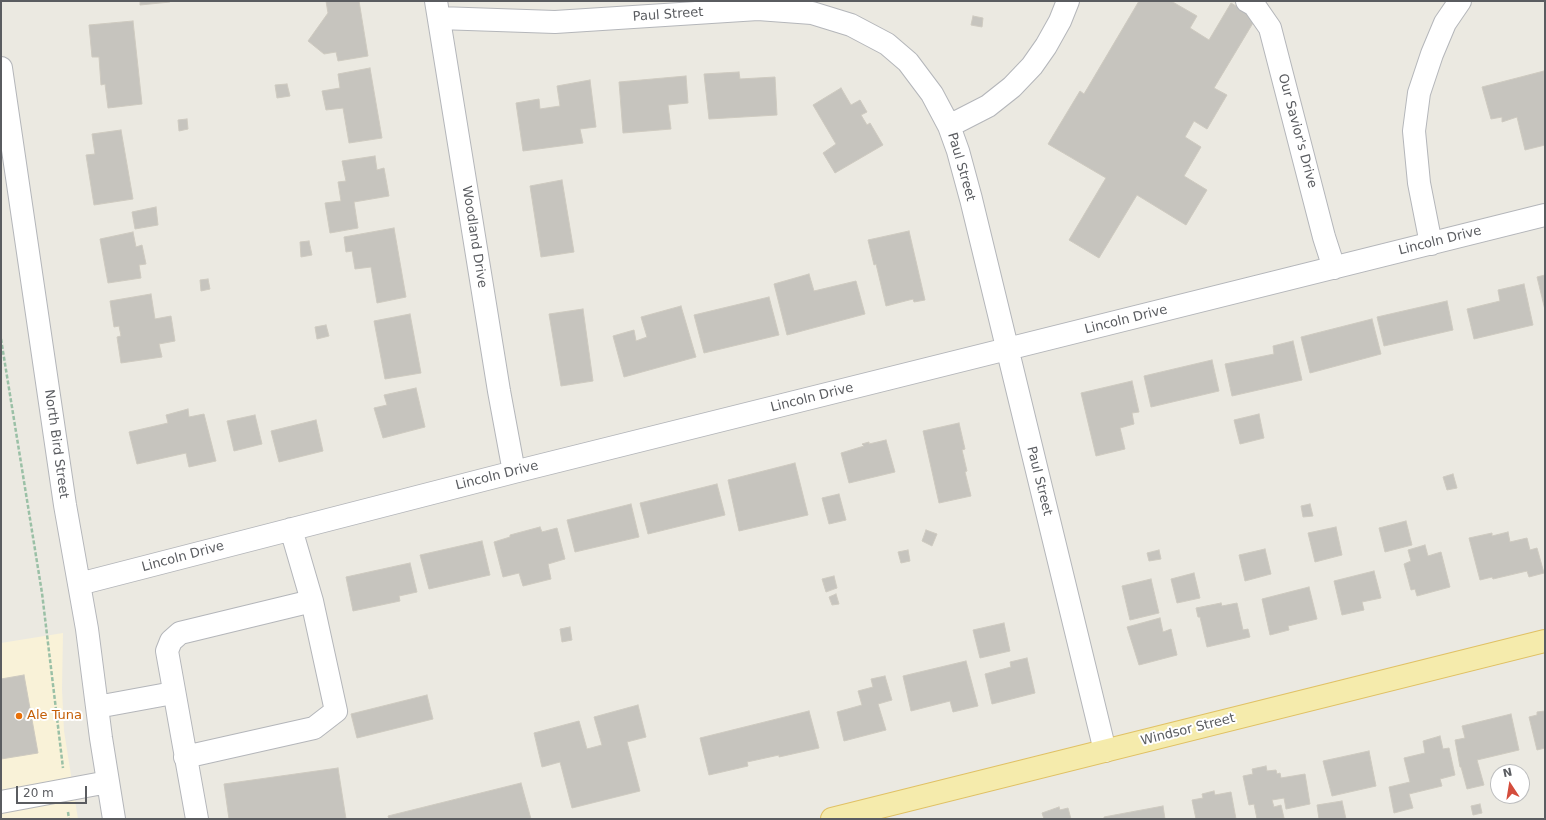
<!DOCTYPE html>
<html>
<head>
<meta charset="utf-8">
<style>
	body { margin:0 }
	#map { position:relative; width:1546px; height:820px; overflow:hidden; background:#ebe9e1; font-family:"DejaVu Sans",sans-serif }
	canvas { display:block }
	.frame { position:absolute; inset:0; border:2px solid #5a5c60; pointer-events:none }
	.north { position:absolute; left:1490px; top:764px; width:40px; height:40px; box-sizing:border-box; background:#fff; border:1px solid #bdbebf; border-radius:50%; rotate:348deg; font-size:11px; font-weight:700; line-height:16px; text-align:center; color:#5a5c60 }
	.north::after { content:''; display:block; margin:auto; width:14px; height:18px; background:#d44d3d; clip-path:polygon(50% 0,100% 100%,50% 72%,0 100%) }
	.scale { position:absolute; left:16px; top:786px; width:71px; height:18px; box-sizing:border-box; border:2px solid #5a5c60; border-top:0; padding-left:5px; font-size:12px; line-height:14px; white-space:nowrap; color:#5a5c60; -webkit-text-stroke:3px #fff; paint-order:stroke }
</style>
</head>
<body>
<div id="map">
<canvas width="1546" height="820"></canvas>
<div class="frame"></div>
<div class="north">N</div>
<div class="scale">20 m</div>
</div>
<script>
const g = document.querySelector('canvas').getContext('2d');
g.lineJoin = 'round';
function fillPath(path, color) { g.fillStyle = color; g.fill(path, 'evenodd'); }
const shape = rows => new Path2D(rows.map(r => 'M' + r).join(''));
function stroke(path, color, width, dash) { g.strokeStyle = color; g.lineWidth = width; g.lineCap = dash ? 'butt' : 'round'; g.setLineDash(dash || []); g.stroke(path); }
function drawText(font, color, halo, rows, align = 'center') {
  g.font = font + ' "DejaVu Sans",sans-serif'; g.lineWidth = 4; g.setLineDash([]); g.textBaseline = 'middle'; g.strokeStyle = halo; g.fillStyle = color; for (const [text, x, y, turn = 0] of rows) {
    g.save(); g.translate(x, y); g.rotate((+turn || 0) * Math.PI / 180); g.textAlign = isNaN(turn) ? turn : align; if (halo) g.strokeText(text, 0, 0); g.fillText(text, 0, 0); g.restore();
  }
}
fillPath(shape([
	[63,633,62,689,64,731,78,819,1,819,1,643]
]), '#f9f2d8');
const building = shape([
	[140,1,170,1,170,2,140,5,140,1],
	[326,1,359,1,368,56,338,61,336,52,324,54,308,41,328,13,326,1],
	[1139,1,1171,1,1197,16,1190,28,1209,40,1231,3,1256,18,1214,88,1227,95,1207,129,1194,121,1185,137,1201,147,1184,176,1207,190,1186,225,1137,195,1099,258,1069,240,1106,178,1048,144,1080,91,1084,94,1139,1],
	[973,16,983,18,982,27,971,25,973,16],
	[133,21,142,104,108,108,105,84,101,85,99,57,92,57,89,25,133,21],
	[370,68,382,138,349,143,343,108,326,110,322,91,340,88,338,74,370,68],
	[1544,71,1545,145,1525,150,1517,117,1502,122,1502,117,1491,119,1482,87,1544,71],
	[739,72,740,79,775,77,777,115,709,119,704,74,739,72],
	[686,76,688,103,668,105,671,129,623,133,619,82,686,76],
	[590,80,596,127,580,129,583,143,523,151,516,103,539,99,540,109,560,106,557,86,590,80],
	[287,84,290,96,277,98,275,85,287,84],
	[841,88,851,105,860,100,867,112,861,115,867,125,870,123,883,145,835,173,823,153,836,144,813,105,841,88],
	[187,119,188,129,179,131,178,120,187,119],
	[121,130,133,199,94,205,86,155,95,154,92,134,121,130],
	[375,156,377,170,384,168,389,196,354,202,358,228,330,233,325,203,341,201,338,182,346,181,342,161,375,156],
	[562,180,574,252,541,257,530,186,562,180],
	[156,207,158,225,135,229,132,212,156,207],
	[394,228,406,297,377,303,371,267,355,269,352,251,346,252,344,237,394,228],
	[909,231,925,300,914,302,913,299,886,306,876,264,874,265,868,240,909,231],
	[133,232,136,247,142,245,146,264,139,265,141,278,108,283,100,239,133,232],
	[309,241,312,255,301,257,300,242,309,241],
	[809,274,814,291,856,281,865,314,787,335,774,284,809,274],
	[1545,275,1545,310,1537,277,1545,275],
	[208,279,210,289,201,291,200,280,208,279],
	[1524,284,1533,325,1474,339,1467,309,1500,301,1498,290,1524,284],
	[151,294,155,319,171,316,175,341,159,344,162,357,121,363,117,337,121,336,119,326,114,327,110,301,151,294],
	[769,297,779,335,704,353,694,315,769,297],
	[1447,301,1453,330,1384,346,1377,317,1447,301],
	[681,306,696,357,624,377,613,336,634,330,636,341,647,337,641,317,681,306],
	[583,309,593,381,561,386,549,314,583,309],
	[410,314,421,373,385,379,374,321,410,314],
	[1372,319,1381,354,1310,373,1301,337,1372,319],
	[326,325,329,336,317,339,315,327,326,325],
	[1293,341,1302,380,1232,396,1225,364,1274,354,1273,346,1293,341],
	[1212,360,1219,391,1151,407,1144,376,1212,360],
	[1132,381,1139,412,1132,413,1134,424,1120,428,1125,449,1096,456,1081,393,1132,381],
	[416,388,425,427,383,438,374,408,387,405,384,395,416,388],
	[188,409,189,417,204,414,216,461,189,467,186,453,137,464,129,432,168,423,166,415,188,409],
	[1259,414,1264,438,1240,444,1234,420,1259,414],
	[255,415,262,444,234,451,227,421,255,415],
	[316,420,323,451,279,462,271,431,316,420],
	[959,423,965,449,962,450,967,471,965,472,971,496,939,503,923,431,959,423],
	[886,440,895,472,849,483,841,453,864,446,862,444,869,442,869,444,886,440],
	[795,463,808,515,739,531,728,480,795,463],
	[1453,474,1457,488,1447,490,1443,477,1453,474],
	[717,484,725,515,648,534,640,503,717,484],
	[839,494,846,520,829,524,822,498,839,494],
	[631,504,639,537,575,552,567,520,631,504],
	[1310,504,1313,516,1303,517,1301,506,1310,504],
	[1406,521,1412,545,1385,552,1379,528,1406,521],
	[540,527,542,532,557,528,565,559,548,564,551,579,523,586,519,573,503,577,494,542,510,537,510,535,540,527],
	[1336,527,1342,555,1315,562,1308,533,1336,527],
	[926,530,937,534,932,546,922,541,926,530],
	[1508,532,1510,542,1527,538,1530,550,1537,548,1544,573,1529,577,1527,571,1493,579,1492,577,1480,580,1469,538,1492,533,1492,536,1508,532],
	[482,541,490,575,429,589,420,555,482,541],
	[1425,545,1428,556,1441,552,1450,587,1417,596,1415,589,1411,590,1404,564,1411,561,1408,550,1425,545],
	[1265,549,1271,574,1245,581,1239,555,1265,549],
	[908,550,910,561,901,563,898,552,908,550],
	[1159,550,1161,559,1149,561,1147,553,1159,550],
	[410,563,417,592,399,596,400,601,353,611,346,577,410,563],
	[1374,571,1381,598,1362,602,1364,610,1342,615,1334,581,1374,571],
	[1194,573,1200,598,1177,603,1171,579,1194,573],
	[834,576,837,588,826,592,822,579,834,576],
	[1151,579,1159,613,1130,620,1122,586,1151,579],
	[1309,587,1317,619,1288,626,1289,630,1270,635,1262,599,1309,587],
	[836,594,839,604,832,605,829,597,836,594],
	[1221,603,1222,606,1237,603,1243,630,1248,629,1250,637,1207,647,1200,617,1198,617,1196,608,1221,603],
	[1160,618,1163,632,1171,629,1177,655,1139,665,1127,627,1160,618],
	[1004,623,1010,651,980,658,973,630,1004,623],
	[570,627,572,640,562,642,560,629,570,627],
	[1027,658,1035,693,992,704,985,674,1011,667,1010,662,1027,658],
	[966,661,978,706,953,712,950,701,911,711,903,676,966,661],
	[24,675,38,753,1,759,1,679,24,675],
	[885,676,892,700,878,704,886,730,844,741,837,712,862,705,858,691,873,687,871,679,885,676],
	[427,695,433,719,357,738,351,714,427,695],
	[638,705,646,737,627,742,640,791,572,808,560,762,542,767,534,733,579,721,587,749,602,745,594,717,638,705],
	[809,711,819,748,779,757,779,755,747,762,748,766,709,775,700,738,809,711],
	[1545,711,1545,748,1537,750,1529,717,1537,715,1537,712,1545,711],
	[1511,714,1519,750,1477,760,1484,785,1467,789,1461,767,1460,767,1455,740,1465,738,1462,726,1511,714],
	[1440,736,1443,749,1449,748,1455,775,1440,779,1442,786,1409,794,1413,808,1394,813,1389,787,1410,782,1404,758,1425,753,1423,741,1440,736],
	[1369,751,1376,786,1332,796,1323,761,1369,751],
	[1266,766,1267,771,1276,770,1277,774,1280,773,1281,778,1305,774,1310,804,1286,809,1284,798,1272,800,1274,807,1281,805,1284,818,1257,819,1254,804,1249,805,1243,776,1253,774,1252,769,1266,766],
	[338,768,346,819,229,819,224,784,338,768],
	[521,783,531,819,389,819,388,816,521,783],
	[1214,791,1215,795,1231,792,1236,819,1196,819,1192,800,1203,798,1202,794,1214,791],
	[1342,801,1346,819,1319,819,1317,805,1342,801],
	[1480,804,1482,813,1473,815,1471,806,1480,804],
	[1163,806,1165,819,1104,819,1104,817,1163,806],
	[1059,807,1060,810,1068,808,1071,819,1044,819,1042,813,1059,807]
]);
fillPath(building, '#c6c4be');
stroke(building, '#cecac0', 1);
const minor = shape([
	[436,1,499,391,514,472],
	[1247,1,1254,5,1270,28,1324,237,1334,268],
	[439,18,555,22,758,9,812,13,851,25,887,44,908,62,932,94,949,126,958,151,971,199,1105,751],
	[1,68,65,505,87,629,101,738,114,819],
	[949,126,988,106,1012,87,1032,66,1046,46,1060,21,1068,1],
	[1431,244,1419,183,1414,131,1419,93,1432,54,1445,23,1460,1],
	[79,584,514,472,1545,215],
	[97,707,173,693],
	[185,757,314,728,336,711,312,601,291,529],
	[1,802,108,782],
	[197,819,167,651,171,641,180,633,312,601]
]);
const major = shape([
	[832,819,1545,641]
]);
stroke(minor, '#b4b6ba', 24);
stroke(major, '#e0c164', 24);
stroke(shape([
	[1,339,42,593,63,768],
	[68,812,69,819]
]), '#9ac0a6', 2.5, [4, 2]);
stroke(minor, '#fff', 22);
stroke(major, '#f5ebac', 22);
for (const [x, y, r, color] of [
	[19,716,4,"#e8710a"]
]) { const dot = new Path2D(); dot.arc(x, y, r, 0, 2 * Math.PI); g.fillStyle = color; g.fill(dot); stroke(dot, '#fff', 1.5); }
drawText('13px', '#5a5c60', '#fff', [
	["Paul Street",668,15,-4],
	["Our Savior's Drive",1297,131,75],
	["Paul Street",961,167,74],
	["Woodland Drive",474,237,81],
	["Lincoln Drive",1440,241,-14],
	["Lincoln Drive",1126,320,-14],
	["Lincoln Drive",812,398,-14],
	["North Bird Street",56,444,82],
	["Lincoln Drive",497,476,-14],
	["Paul Street",1039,481,76],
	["Lincoln Drive",183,557,-15],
	["Windsor Street",1188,730,-14]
]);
drawText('13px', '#c56008', '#fff', [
	["Ale Tuna",27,716]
], 'left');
</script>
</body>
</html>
